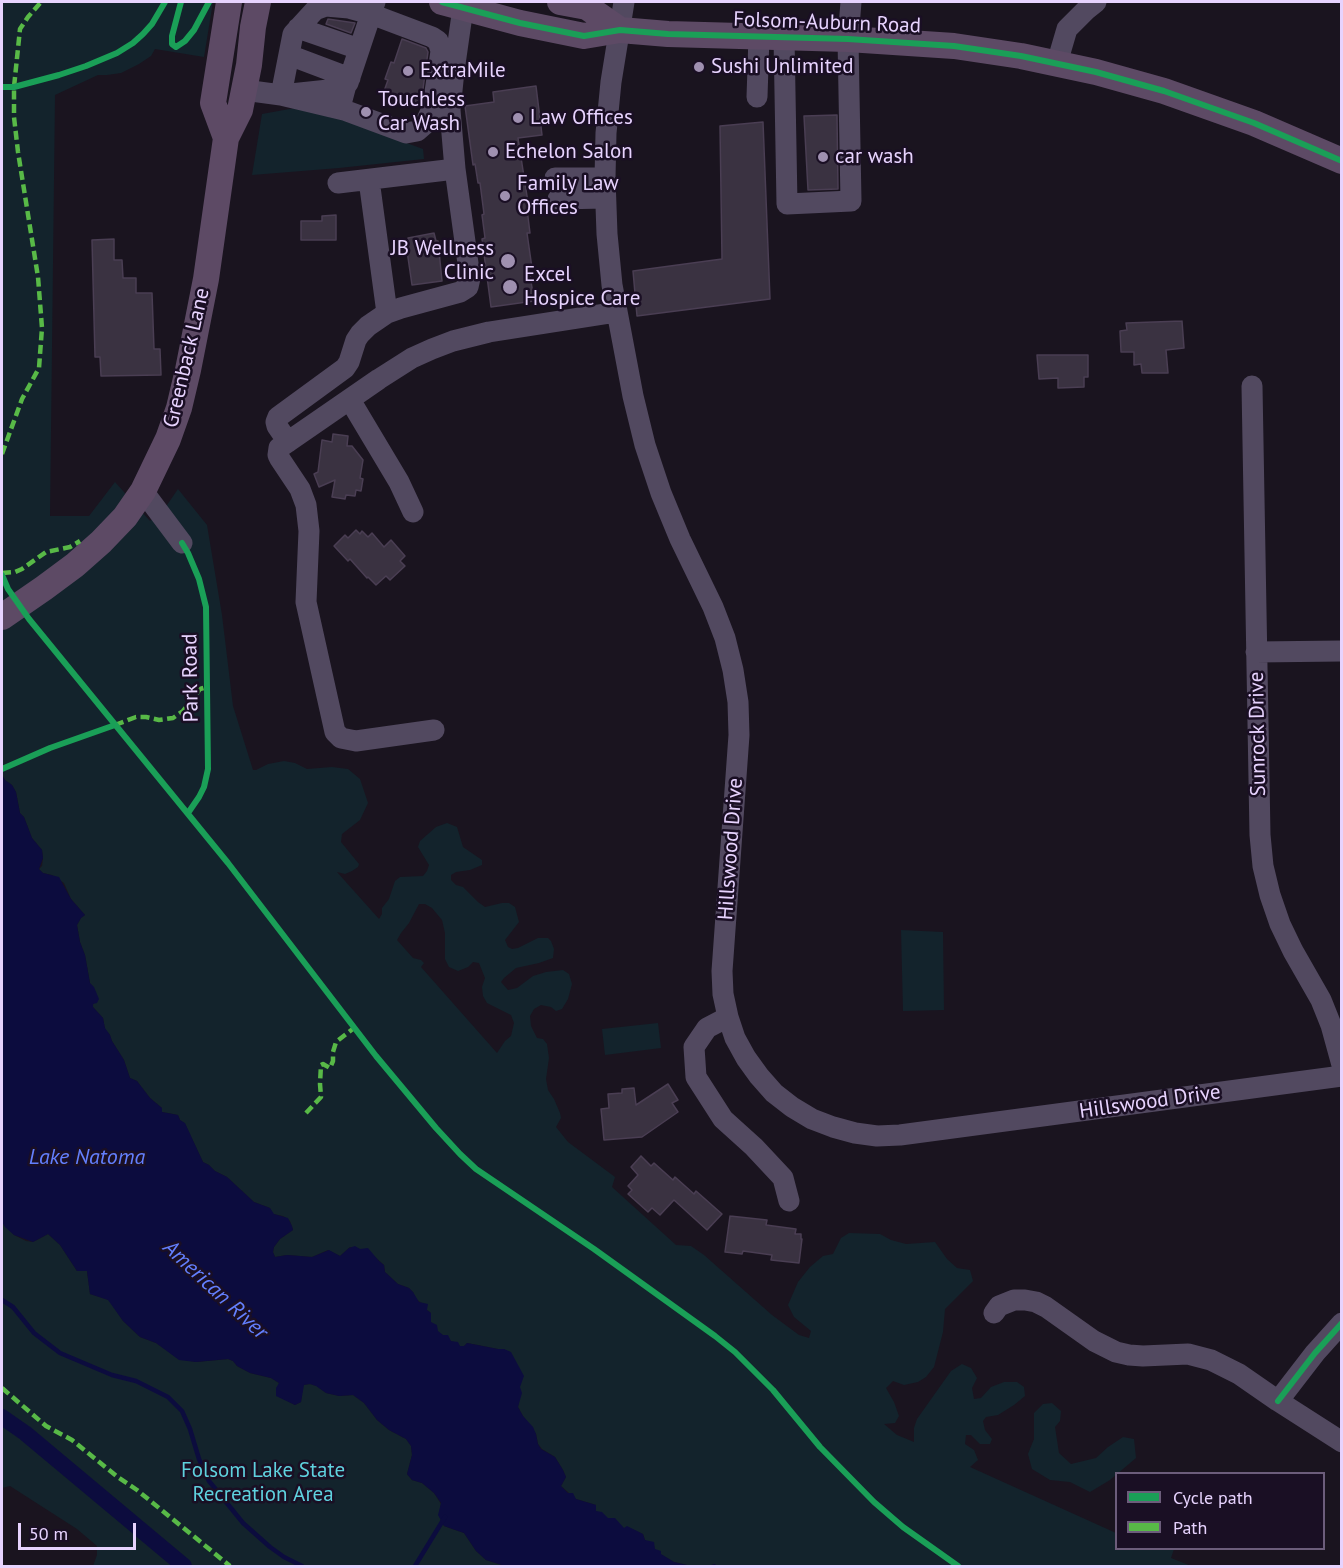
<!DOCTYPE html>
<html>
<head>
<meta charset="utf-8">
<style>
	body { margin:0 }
	#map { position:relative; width:1343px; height:1568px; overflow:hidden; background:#1a141f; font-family:"PT Sans",sans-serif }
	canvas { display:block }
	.frame { position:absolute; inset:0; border:3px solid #e7d3fe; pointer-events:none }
	.legend { position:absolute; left:1115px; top:1472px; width:210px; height:78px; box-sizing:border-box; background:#1a0f24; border:2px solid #6c5d7b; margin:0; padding:8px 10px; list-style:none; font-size:18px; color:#e7d3fe }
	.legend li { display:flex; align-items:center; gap:12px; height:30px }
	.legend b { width:30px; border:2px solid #6c5d7b }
	.scale { position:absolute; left:18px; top:1523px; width:118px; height:27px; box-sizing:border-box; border:3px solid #e7d3fe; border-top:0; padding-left:8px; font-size:18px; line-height:21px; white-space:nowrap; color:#e7d3fe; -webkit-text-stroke:4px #1a0f24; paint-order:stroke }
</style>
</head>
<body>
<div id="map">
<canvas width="1343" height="1568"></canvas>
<div class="frame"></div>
<ul class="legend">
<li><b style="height:8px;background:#1a9f57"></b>Cycle path</li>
<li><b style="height:8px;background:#58b947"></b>Path</li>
</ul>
<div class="scale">50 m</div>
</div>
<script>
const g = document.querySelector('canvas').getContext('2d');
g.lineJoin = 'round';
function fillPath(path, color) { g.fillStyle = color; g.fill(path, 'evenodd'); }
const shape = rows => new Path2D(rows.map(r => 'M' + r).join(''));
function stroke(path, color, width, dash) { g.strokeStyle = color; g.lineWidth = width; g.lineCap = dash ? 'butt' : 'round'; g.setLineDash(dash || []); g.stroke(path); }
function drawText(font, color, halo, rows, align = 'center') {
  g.font = font + ' "PT Sans",sans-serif'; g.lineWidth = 5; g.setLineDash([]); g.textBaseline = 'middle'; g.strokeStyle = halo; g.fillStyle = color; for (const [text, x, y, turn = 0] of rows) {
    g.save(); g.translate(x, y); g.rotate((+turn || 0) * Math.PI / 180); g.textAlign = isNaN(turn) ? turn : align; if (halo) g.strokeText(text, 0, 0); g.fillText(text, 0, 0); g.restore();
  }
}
fillPath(shape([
	[2,2,213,2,204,57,155,49,151,56,139,64,121,73,107,75,98,75,55,95,50,516,89,516,115,482,150,521,167,505,178,489,207,525,222,615,233,706,253,770,256,770,268,764,284,761,295,763,307,769,332,767,348,769,360,779,368,803,360,820,342,834,341,842,359,864,358,867,352,871,345,874,337,872,379,919,382,914,382,908,389,899,395,881,400,877,423,876,427,871,429,865,418,847,420,841,436,827,447,823,457,827,463,847,482,860,482,865,470,870,456,872,451,875,451,880,456,885,463,887,478,902,485,907,502,903,509,903,515,907,519,922,505,940,508,947,512,949,518,948,538,938,548,938,551,941,554,949,553,958,539,963,516,968,504,978,501,982,508,990,517,988,533,976,546,972,563,970,569,974,572,984,568,999,562,1009,556,1011,551,1007,541,1005,534,1009,530,1016,531,1026,537,1038,543,1039,547,1044,549,1058,546,1079,548,1090,554,1099,560,1113,561,1118,556,1127,568,1142,615,1177,612,1187,676,1245,691,1246,704,1255,772,1315,799,1335,809,1338,811,1331,794,1317,788,1305,798,1282,810,1267,823,1256,833,1254,841,1238,849,1233,880,1234,891,1240,906,1244,935,1242,947,1259,957,1268,970,1270,973,1281,945,1309,943,1332,934,1367,926,1377,918,1382,904,1385,893,1381,886,1388,894,1402,899,1416,895,1423,884,1424,897,1435,914,1442,914,1428,917,1419,951,1371,962,1364,971,1368,977,1378,972,1388,974,1399,981,1398,991,1387,1004,1382,1017,1382,1024,1387,1025,1396,1014,1405,998,1415,986,1417,983,1421,985,1430,992,1439,990,1444,980,1444,971,1435,966,1435,965,1444,974,1450,978,1460,970,1467,1116,1533,1116,1548,1174,1549,1171,1558,1191,1566,743,1566,729,1565,716,1566,715,1564,708,1566,691,1566,674,1562,660,1554,645,1540,643,1534,627,1527,624,1529,596,1511,596,1505,576,1499,561,1486,566,1477,563,1470,555,1457,542,1449,538,1444,536,1434,523,1416,518,1407,520,1387,504,1349,498,1349,467,1343,464,1346,460,1346,451,1341,437,1331,431,1322,431,1313,427,1310,423,1304,416,1299,413,1292,409,1288,398,1284,385,1272,384,1265,374,1256,360,1249,350,1247,340,1256,328,1250,312,1257,287,1255,275,1257,273,1252,274,1247,280,1239,293,1230,290,1221,283,1216,273,1214,270,1208,254,1202,227,1177,215,1171,209,1165,203,1162,185,1124,180,1120,178,1115,162,1112,162,1108,150,1098,137,1081,130,1078,124,1060,112,1041,110,1035,105,1029,103,1018,93,1007,94,988,90,983,85,955,80,942,77,925,81,918,85,915,71,899,64,883,52,875,43,873,39,869,42,866,43,858,42,850,32,838,24,817,20,813,16,792,12,785,5,780,2,775],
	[419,904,425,904,432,908,442,920,445,933,445,959,449,967,458,971,468,967,473,962,479,963,485,978,482,987,483,996,487,1003,511,1015,514,1023,511,1036,505,1041,497,1053,421,967,424,963,421,960,413,958,397,940,401,933,409,923],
	[306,106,423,149,424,159,339,168,252,175,262,114],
	[901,930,943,932,944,1010,903,1011],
	[658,1023,661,1048,605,1055,602,1029],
	[2,1222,14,1235,26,1241,33,1242,48,1234,60,1245,77,1271,87,1271,90,1294,109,1300,123,1321,140,1337,156,1343,179,1359,196,1362,228,1359,233,1361,237,1366,250,1373,271,1378,279,1383,276,1395,295,1405,301,1402,303,1385,310,1384,317,1386,326,1393,339,1396,353,1395,364,1403,377,1420,389,1430,406,1439,411,1446,412,1455,407,1474,412,1480,422,1483,434,1493,441,1504,440,1509,444,1526,464,1533,476,1551,486,1560,505,1566,93,1566,97,1555,97,1546,77,1529,10,1486,2,1488],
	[1052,1403,1061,1411,1060,1421,1055,1427,1059,1453,1071,1464,1096,1458,1108,1447,1123,1437,1134,1439,1136,1458,1110,1480,1090,1492,1070,1482,1050,1480,1032,1469,1028,1454,1034,1439,1034,1413,1043,1404]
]), '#13232c');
fillPath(shape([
	[2,775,5,780,12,785,16,792,20,813,24,817,32,838,42,850,43,858,39,869,43,873,59,877,71,899,85,915,81,918,77,925,80,942,85,955,90,983,94,987,99,999,97,1003,93,1004,93,1007,103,1018,105,1028,110,1035,112,1041,124,1060,130,1078,137,1081,150,1098,162,1108,162,1112,178,1115,180,1120,185,1123,203,1162,209,1165,215,1171,227,1177,254,1202,270,1208,274,1214,288,1218,292,1226,293,1230,280,1239,274,1247,273,1252,275,1257,287,1255,312,1257,329,1250,340,1256,349,1248,355,1246,360,1249,368,1248,379,1261,384,1265,385,1272,398,1284,409,1288,413,1292,419,1302,428,1304,427,1310,431,1313,431,1322,437,1325,438,1331,443,1335,448,1335,451,1341,458,1342,460,1346,464,1346,467,1343,498,1349,504,1349,511,1352,524,1376,520,1387,522,1393,518,1407,523,1416,533,1427,536,1434,538,1444,541,1449,555,1457,563,1470,566,1477,561,1486,568,1493,573,1493,576,1499,596,1505,596,1511,602,1512,608,1518,615,1518,624,1528,627,1526,643,1534,645,1540,654,1542,655,1549,661,1551,661,1554,674,1562,691,1566,708,1566,715,1564,716,1566,505,1566,486,1560,476,1551,464,1533,444,1526,438,1515,441,1503,434,1493,422,1483,412,1480,407,1474,412,1455,411,1446,406,1439,389,1430,377,1420,364,1403,353,1395,339,1396,326,1393,316,1386,310,1384,304,1385,301,1402,295,1405,276,1396,276,1388,279,1383,271,1378,250,1373,237,1366,233,1361,228,1359,196,1362,179,1360,156,1343,140,1337,123,1321,108,1300,90,1294,87,1271,77,1271,60,1245,48,1234,33,1242,14,1235,5,1227,2,1222]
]), '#0c0c3e');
stroke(shape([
	[2,1300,13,1307,34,1333,60,1353,112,1375,136,1381,168,1397,182,1411,190,1429,199,1459,209,1481,243,1523,270,1547,284,1557,302,1566],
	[415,1566,445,1517]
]), '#0c0c3e', 4.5);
stroke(shape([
	[2,1417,25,1433,184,1566]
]), '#0c0c3e', 16);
const building = shape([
	[328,19,355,23,351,33,326,24,328,19],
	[402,39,426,48,428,52,423,89,417,106,383,94,388,80,385,79,391,62,394,63,402,39],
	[536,86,542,135,518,138,529,209,527,209,530,233,527,233,532,268,529,268,534,301,491,307,482,239,485,238,482,215,484,214,480,183,478,183,475,164,473,165,465,106,494,102,493,92,536,86],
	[837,115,838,189,808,190,804,116,837,115],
	[763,122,770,299,637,316,633,271,722,259,720,126,763,122],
	[336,215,336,240,301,240,301,221,322,221,322,216,336,215],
	[434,233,436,241,438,241,442,281,412,285,406,244,409,243,408,238,434,233],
	[114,239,114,260,122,260,123,278,136,278,136,293,152,293,154,349,160,349,161,375,101,376,100,357,95,357,92,240,114,239],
	[1182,321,1184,348,1166,350,1168,373,1142,373,1141,364,1134,365,1134,352,1121,352,1120,331,1127,330,1126,323,1182,321],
	[1037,355,1088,355,1088,377,1084,377,1084,387,1058,388,1058,378,1039,379,1037,355],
	[333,434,348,436,347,446,352,446,363,460,360,478,363,479,361,491,356,490,355,496,346,495,345,499,332,497,335,480,319,487,314,474,318,472,322,440,332,442,333,434],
	[356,530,360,534,362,531,368,537,372,533,384,547,391,540,405,556,400,561,405,566,390,580,386,576,376,585,368,577,367,578,350,559,348,561,334,546,345,535,348,538,356,530],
	[668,1084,678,1100,672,1103,678,1112,642,1137,604,1140,601,1109,609,1108,608,1094,622,1093,622,1089,634,1088,636,1105,668,1084],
	[641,1156,651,1166,654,1163,673,1180,675,1177,694,1194,696,1191,722,1214,707,1230,674,1200,660,1215,652,1208,648,1212,628,1194,632,1190,628,1186,638,1175,631,1167,641,1156],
	[730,1216,767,1220,766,1225,796,1229,795,1234,801,1234,801,1239,802,1239,799,1263,771,1260,772,1255,743,1251,742,1254,725,1252,730,1216]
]);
fillPath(building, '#3a3241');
stroke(building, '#4a3e53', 1.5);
stroke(shape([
	[624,2,611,82,606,133,605,178,607,234,612,285,633,396,645,445,661,493,680,539,713,607,725,638,733,670,738,702,739,735,722,971,723,994,728,1017,735,1038,746,1058,759,1076,774,1093,792,1107,812,1119,833,1127,855,1133,877,1136,900,1135,1342,1076],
	[298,28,359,49],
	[784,37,787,204,851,201,848,39,851,2],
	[289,55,350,78],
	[1057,63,1067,29,1086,10,1096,2],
	[244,90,281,95,338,89,344,87,348,83,375,2],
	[757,97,759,36],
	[344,110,281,95,293,34,315,10,326,6,349,8,371,14,432,37,438,41,441,51,435,92,431,111,425,124,417,131,406,133,344,110,342,104,342,100,346,85],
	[555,178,605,178],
	[369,180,387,313],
	[338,183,455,169,450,110,454,71,463,8],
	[558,199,605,198],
	[1252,386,1260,835,1263,866,1270,895,1280,924,1293,951,1321,1000,1331,1025,1342,1065],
	[350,400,399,482,413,512],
	[288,442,277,426,276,422,278,417,345,368,349,362,356,340,360,334,368,326,387,313,401,308,460,292,468,287,470,278,455,169],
	[143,491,182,543],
	[1256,652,1342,651],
	[434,730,356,741,341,738,335,732,306,602,309,531,306,505,300,489,280,459,278,455,279,448,379,379,412,358,432,349,453,341,489,332,617,312],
	[728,1017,707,1028,694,1047,696,1077,723,1119,754,1147,783,1178,789,1201],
	[994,1313,999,1306,1014,1300,1025,1300,1036,1302,1046,1307,1094,1341,1116,1352,1129,1355,1143,1356,1188,1354,1211,1360,1239,1374,1278,1401,1342,1442],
	[1278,1401,1315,1353,1342,1323]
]), '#524960', 21);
stroke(shape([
	[442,2,520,23,584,36,620,30,668,34,848,39,954,46,1021,56,1096,72,1164,91,1254,123,1342,161],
	[560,2,587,7,620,30],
	[226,138,213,103,229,2],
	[2,617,44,588,75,565,101,542,125,517,143,491,168,439,179,408,188,370,206,279,226,138,240,110,249,65,253,27,258,2]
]), '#5d4a65', 26);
stroke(shape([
	[2,454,22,399,39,368,42,328,38,277,18,152,14,117,14,87,20,29,28,17,41,2],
	[2,573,15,572,22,569,46,552,70,547,80,541],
	[115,725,136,717,146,717,159,720,173,718,183,711,200,689,207,687],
	[306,1113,321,1097,320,1084,321,1065,323,1064,330,1068,333,1061,333,1052,336,1042,354,1028],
	[2,1388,46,1426,72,1440,119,1478,137,1490,230,1566]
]), '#58b947', 4.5, [9, 4.5]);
stroke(shape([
	[181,2,172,36,172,44,176,47,185,41,194,30,209,2],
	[442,2,520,23,584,36,620,30,668,34,848,39,954,46,1021,56,1096,72,1164,91,1254,123,1342,161],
	[2,87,14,87,59,75,86,66,117,53,133,43,143,34,152,24,165,2],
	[182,543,188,553,199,579,206,607,208,769,204,787,199,797,188,813],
	[2,575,8,589,29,619,228,863,376,1056,436,1128,460,1154,476,1169,594,1249,715,1336,735,1352,773,1390,820,1447,874,1502,903,1527,958,1566],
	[2,769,50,748,115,725],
	[1278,1401,1315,1353,1342,1323]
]), '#1a9f57', 6);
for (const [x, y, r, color] of [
	[699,67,6,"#9f90b0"],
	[408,71,6,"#9f90b0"],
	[366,112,6,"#9f90b0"],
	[518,118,6,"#9f90b0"],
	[493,152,6,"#9f90b0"],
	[823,157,6,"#9f90b0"],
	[505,196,6,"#9f90b0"],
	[508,261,8,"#9f90b0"],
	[510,287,8,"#9f90b0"]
]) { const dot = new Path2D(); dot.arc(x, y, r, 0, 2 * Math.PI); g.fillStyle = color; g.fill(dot); stroke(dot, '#1a0f24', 2); }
drawText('21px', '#e7d3fe', '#1a0f24', [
	["Folsom-Auburn Road",827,23,2],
	["Greenback Lane",187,358,-77],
	["Park Road",191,678,-91],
	["Sunrock Drive",1258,734,-91],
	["Hillswood Drive",731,849,-86],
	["Hillswood Drive",1150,1102,-8]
]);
drawText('21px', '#e7d3fe', '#1a0f24', [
	["Sushi Unlimited",711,67],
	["ExtraMile",420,71],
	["Touchless",378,100],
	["Car Wash",378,124],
	["Law Offices",530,118],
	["Echelon Salon",505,152],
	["car wash",835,157],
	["Family Law",517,184],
	["Offices",517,208],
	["JB Wellness",494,249,"right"],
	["Clinic",494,273,"right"],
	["Excel",524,275],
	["Hospice Care",524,299]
], 'left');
drawText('21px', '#5fd1de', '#1a0f24', [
	["Folsom Lake State",263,1471],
	["Recreation Area",263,1495]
]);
drawText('italic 22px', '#637ffd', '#1a0f24', [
	["Lake Natoma",87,1158],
	["American River",215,1290,43]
]);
</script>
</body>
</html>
